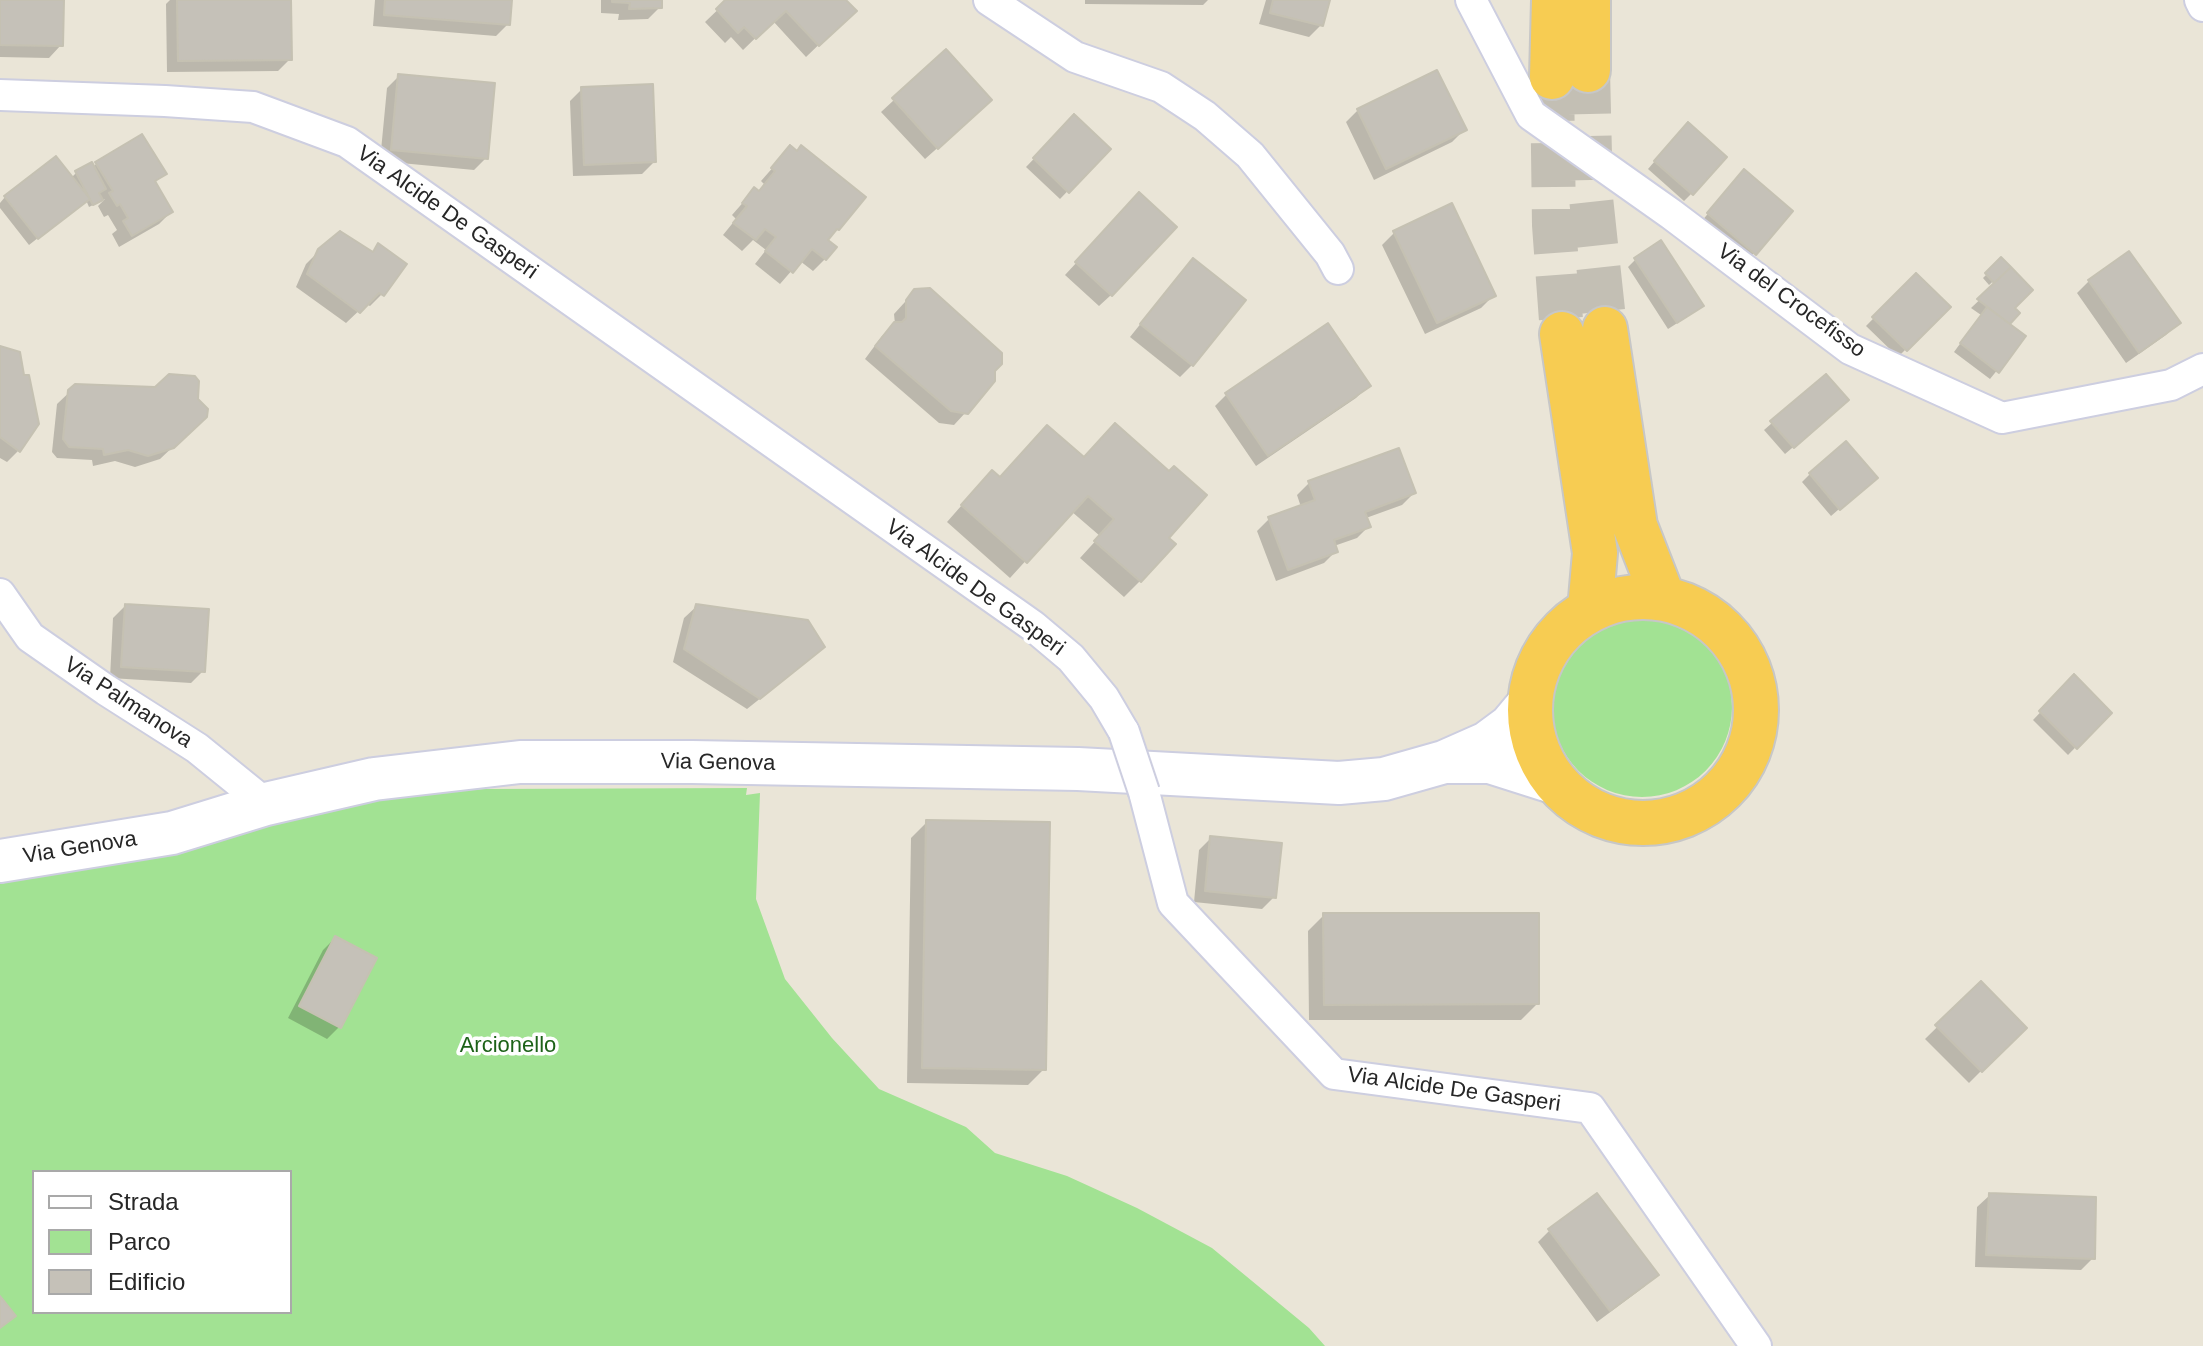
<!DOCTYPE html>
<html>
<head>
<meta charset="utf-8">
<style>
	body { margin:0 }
	#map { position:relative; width:2203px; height:1346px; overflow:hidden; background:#eae5d7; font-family:Arial,sans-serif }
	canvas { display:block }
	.legend { position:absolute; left:32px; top:1170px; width:260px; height:144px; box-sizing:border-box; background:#fff; border:2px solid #a9a9a9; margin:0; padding:10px 14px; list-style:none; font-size:24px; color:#272727 }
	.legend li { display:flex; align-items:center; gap:16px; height:40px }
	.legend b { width:40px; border:2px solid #a9a9a9 }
</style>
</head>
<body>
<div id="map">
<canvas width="2203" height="1346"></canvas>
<ul class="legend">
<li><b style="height:10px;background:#fff"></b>Strada</li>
<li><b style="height:22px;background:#a2e293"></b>Parco</li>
<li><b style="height:22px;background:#c5c1b8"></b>Edificio</li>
</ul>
</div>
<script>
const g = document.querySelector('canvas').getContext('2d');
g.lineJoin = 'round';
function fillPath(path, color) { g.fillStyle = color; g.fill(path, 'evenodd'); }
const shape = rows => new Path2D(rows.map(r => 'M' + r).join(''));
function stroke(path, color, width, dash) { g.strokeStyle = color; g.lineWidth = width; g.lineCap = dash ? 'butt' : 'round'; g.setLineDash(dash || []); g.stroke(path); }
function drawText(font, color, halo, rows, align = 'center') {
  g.font = font + ' Arial,sans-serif'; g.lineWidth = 7; g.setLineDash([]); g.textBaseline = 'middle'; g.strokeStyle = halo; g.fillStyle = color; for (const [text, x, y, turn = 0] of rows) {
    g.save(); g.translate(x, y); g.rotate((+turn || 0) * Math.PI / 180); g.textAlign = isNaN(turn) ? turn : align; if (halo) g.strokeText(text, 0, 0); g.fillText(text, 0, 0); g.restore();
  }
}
fillPath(shape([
	'1552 707a90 90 0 1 1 180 0a90 90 0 1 1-180 0Z',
	[747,788,746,795,760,793,756,899,785,979,832,1038,879,1089,966,1127,995,1153,1067,1176,1137,1208,1212,1248,1309,1328,1325,1346,0,1346,0,884,209,842,329,804,483,789],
	[34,1172,290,1172,290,1312,34,1312]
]), '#a2e293');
fillPath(shape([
	[0,0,62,0,61,45,49,58,0,57],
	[170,0,289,0,290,59,278,71,167,72,166,4],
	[375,0,510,0,508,24,496,36,373,26],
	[601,0,660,0,660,7,648,19,618,20,619,14,601,13],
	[728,0,844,0,854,11,806,57,773,21,743,50,731,37,725,43,705,22],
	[1085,0,1208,0,1203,5,1085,4],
	[1266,0,1328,0,1321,25,1309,37,1259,24],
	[946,52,978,112,925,159,881,112],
	[399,76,486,158,474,170,380,161,387,88],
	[582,89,654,162,642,174,573,176,570,101],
	[1358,110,1464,130,1452,142,1374,180,1346,122],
	[1074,117,1108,149,1060,199,1026,167],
	[1680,132,1691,194,1684,201,1648,169],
	[790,148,838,229,826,240,825,259,813,271,800,261,780,284,755,264,766,250,753,240,742,251,723,235,736,219,732,215,754,190,758,192,764,184,761,181],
	[97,163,164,173,154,184,171,212,159,224,119,247,112,234,117,230,108,215,104,217,98,206,105,199,89,207,86,200,29,245,0,208,0,203,5,197,71,178,76,173,91,165,92,168],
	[1736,180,1754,253,1747,261,1701,222],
	[1128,207,1111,295,1099,306,1065,275],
	[1394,233,1493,296,1481,308,1425,334,1382,245],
	[378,245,382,294,370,306,366,304,346,323,296,287,306,264,319,251,371,253],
	[2129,253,2178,323,2166,335,2126,363,2077,293,2089,281],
	[1635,260,1701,306,1693,313,1668,329,1628,267],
	[2001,260,2030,290,2013,308,2017,313,2007,324,2024,337,1990,379,1954,352,1981,315,1971,308,2007,274,2004,271,1989,285,1983,278],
	[1182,272,1192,365,1180,377,1130,337],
	[1916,275,1948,307,1898,357,1866,326],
	[915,291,966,412,954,425,939,423,865,359,882,336,895,324,894,314],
	[0,348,18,451,7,462,0,458],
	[76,386,196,399,192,429,160,459,135,467,115,461,93,466,92,460,57,458,52,452,57,404],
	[1368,386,1356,398,1256,466,1215,406,1227,394],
	[1839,408,1785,454,1764,430,1772,423],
	[1083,459,1166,538,1140,581,1124,597,1080,558,1100,536,1071,511,1010,578,947,522,976,489,999,479],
	[1810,474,1867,485,1831,516,1802,482],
	[1309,483,1414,493,1402,505,1366,518,1369,526,1357,538,1334,546,1336,551,1324,563,1276,581,1257,531,1269,519,1301,507,1297,495],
	[125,606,203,671,191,683,110,678,113,618],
	[697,606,823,646,811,658,747,709,673,662,684,618],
	[2074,677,2109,713,2068,755,2033,720],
	[927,822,1044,1069,1028,1085,907,1083,911,838],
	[1211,838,1274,897,1262,909,1194,902,1199,850],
	[1324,915,1537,1004,1521,1020,1309,1020,1308,931],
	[335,938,339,1027,327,1039,288,1018,323,950],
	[1981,984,2024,1028,1969,1083,1925,1039],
	[1990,1195,2093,1258,2081,1270,1975,1267,1977,1207],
	[1550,1230,1656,1275,1644,1287,1597,1322,1538,1242]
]), '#0003');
const building = shape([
	[0,0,64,0,63,46,0,45,0,0],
	[177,0,291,0,292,60,178,61,177,0],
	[385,0,512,0,510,25,384,15,385,0],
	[612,0,662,0,662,8,629,9,630,3,612,2,612,0],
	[725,0,846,0,857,11,819,46,786,11,756,39,744,27,738,33,716,9,725,0],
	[1273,0,1330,0,1323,26,1270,13,1273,0],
	[946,49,992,100,938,149,892,98,946,49],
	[1437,70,1467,130,1386,169,1357,109,1437,70],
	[398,74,495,83,488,159,391,150,398,74],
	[653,84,656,162,584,165,581,87,653,84],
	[1074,114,1111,149,1069,193,1033,158,1074,114],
	[1688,122,1727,157,1693,195,1654,161,1688,122],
	[142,134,167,174,155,181,173,212,132,236,123,221,128,218,120,204,117,206,109,193,113,191,95,162,142,134],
	[790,145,797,151,801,145,866,197,839,230,837,229,828,240,837,247,826,260,812,249,793,273,765,251,776,237,765,229,756,240,733,223,747,206,742,203,754,187,759,191,775,171,771,168,790,145],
	[56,156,90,199,38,239,4,196,56,156],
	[92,162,106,189,99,193,103,200,93,205,75,171,92,162],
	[1744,169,1793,211,1756,255,1707,213,1744,169],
	[1139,192,1177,227,1112,296,1075,262,1139,192],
	[1452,203,1496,296,1437,323,1393,231,1452,203],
	[340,231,373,252,378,243,407,264,384,296,379,293,360,313,307,274,318,249,340,231],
	[1661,240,1704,306,1677,323,1634,258,1661,240],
	[2129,251,2181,323,2139,353,2088,280,2129,251],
	[2001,257,2011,267,1994,283,1985,273,2001,257],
	[1193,258,1246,300,1193,366,1140,324,1193,258],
	[2011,267,2033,290,2015,308,2020,313,2010,324,1977,299,2011,267],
	[1916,273,1951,307,1907,351,1872,317,1916,273],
	[930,288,1002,353,1002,364,995,371,995,381,968,414,951,411,875,346,894,322,902,322,906,318,906,300,914,289,930,288],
	[1987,307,2026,336,1999,373,1960,343,1987,307],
	[1328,323,1371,386,1268,456,1225,393,1328,323],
	[0,346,20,352,24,375,29,375,39,424,20,452,0,437,0,346],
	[169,374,195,376,199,381,198,399,208,409,207,417,174,448,148,456,128,450,104,455,103,449,69,447,63,439,68,390,75,384,155,387,169,374],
	[1826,374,1849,400,1794,448,1770,421,1826,374],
	[1115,423,1169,471,1174,466,1207,495,1169,538,1176,544,1141,582,1094,541,1114,519,1088,496,1027,563,961,505,992,470,1000,477,1047,425,1084,457,1115,423],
	[1846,441,1878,478,1840,510,1809,473,1846,441],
	[1399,448,1416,493,1365,512,1371,527,1334,540,1338,552,1288,570,1268,517,1315,500,1308,481,1399,448],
	[125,604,209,609,205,672,121,667,125,604],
	[696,604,808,620,825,647,760,699,684,649,696,604],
	[2074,674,2112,713,2077,749,2039,711,2074,674],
	[926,820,1050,822,1046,1070,922,1068,926,820],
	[1210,836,1282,843,1276,898,1205,891,1210,836],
	[1323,913,1539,913,1539,1004,1324,1005,1323,913],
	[335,936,377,958,341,1028,299,1006,335,936],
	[1981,981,2027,1028,1982,1072,1935,1025,1981,981],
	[1597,1193,1659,1275,1610,1311,1548,1229,1597,1193],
	[1989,1193,2096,1197,2095,1259,1986,1255,1989,1193],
	[0,1296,16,1316,0,1328,0,1296]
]);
fillPath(building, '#c5c1b8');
stroke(building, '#c5c1b2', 2);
stroke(shape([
	[1588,70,1591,198,1605,329],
	[1552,77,1554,225,1562,334]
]), '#c3bfb4', 44, [44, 22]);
const minor = shape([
	[989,0,1075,57,1161,87,1205,116,1250,155,1330,254,1338,269],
	[1471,0,1531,115,1671,214,1850,349,2002,418,2171,385,2203,369],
	[2200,0,2203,6],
	[0,95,165,101,253,107,347,142,1033,626,1071,658,1104,698,1124,732],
	[0,594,30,637,106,690,197,748,266,804],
	[1144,792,1173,903,1334,1074,1590,1108,1756,1346]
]);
const secondary = shape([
	[1449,762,1490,762,1556,783],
	[0,861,172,833,266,804,374,779,520,762,692,762,1078,769,1339,783,1384,779,1444,762,1487,743,1510,726,1530,702]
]);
const trunk = shape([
	[1588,0,1588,70],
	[1552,77,1554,0],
	[1605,329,1635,526,1663,598],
	[1562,334,1595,553,1590,610],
	'1530 710a113 113 0 1 1 226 0a113 113 0 1 1-226 0Z'
]);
stroke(minor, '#cdcee0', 34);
stroke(secondary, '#cdcee0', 46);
stroke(trunk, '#c7c7c7', 48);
stroke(minor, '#fff', 30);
stroke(secondary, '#fff', 42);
stroke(trunk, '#f7cc52', 44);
const minorBridge = shape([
	[1124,732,1144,792]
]);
stroke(minorBridge, '#cdcee0', 34, []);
stroke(minorBridge, '#fff', 30);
drawText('22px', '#272727', '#fff', [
	["Via Alcide De Gasperi",447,213,35],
	["Via del Crocefisso",1791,301,36],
	["Via Alcide De Gasperi",975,588,36],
	["Via Palmanova",128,703,33],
	["Via Genova",718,763,1],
	["Via Genova",80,848,-9],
	["Via Alcide De Gasperi",1454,1090,8]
]);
drawText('22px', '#1d6218', '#fff', [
	["Arcionello",508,1046]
]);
</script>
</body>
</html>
